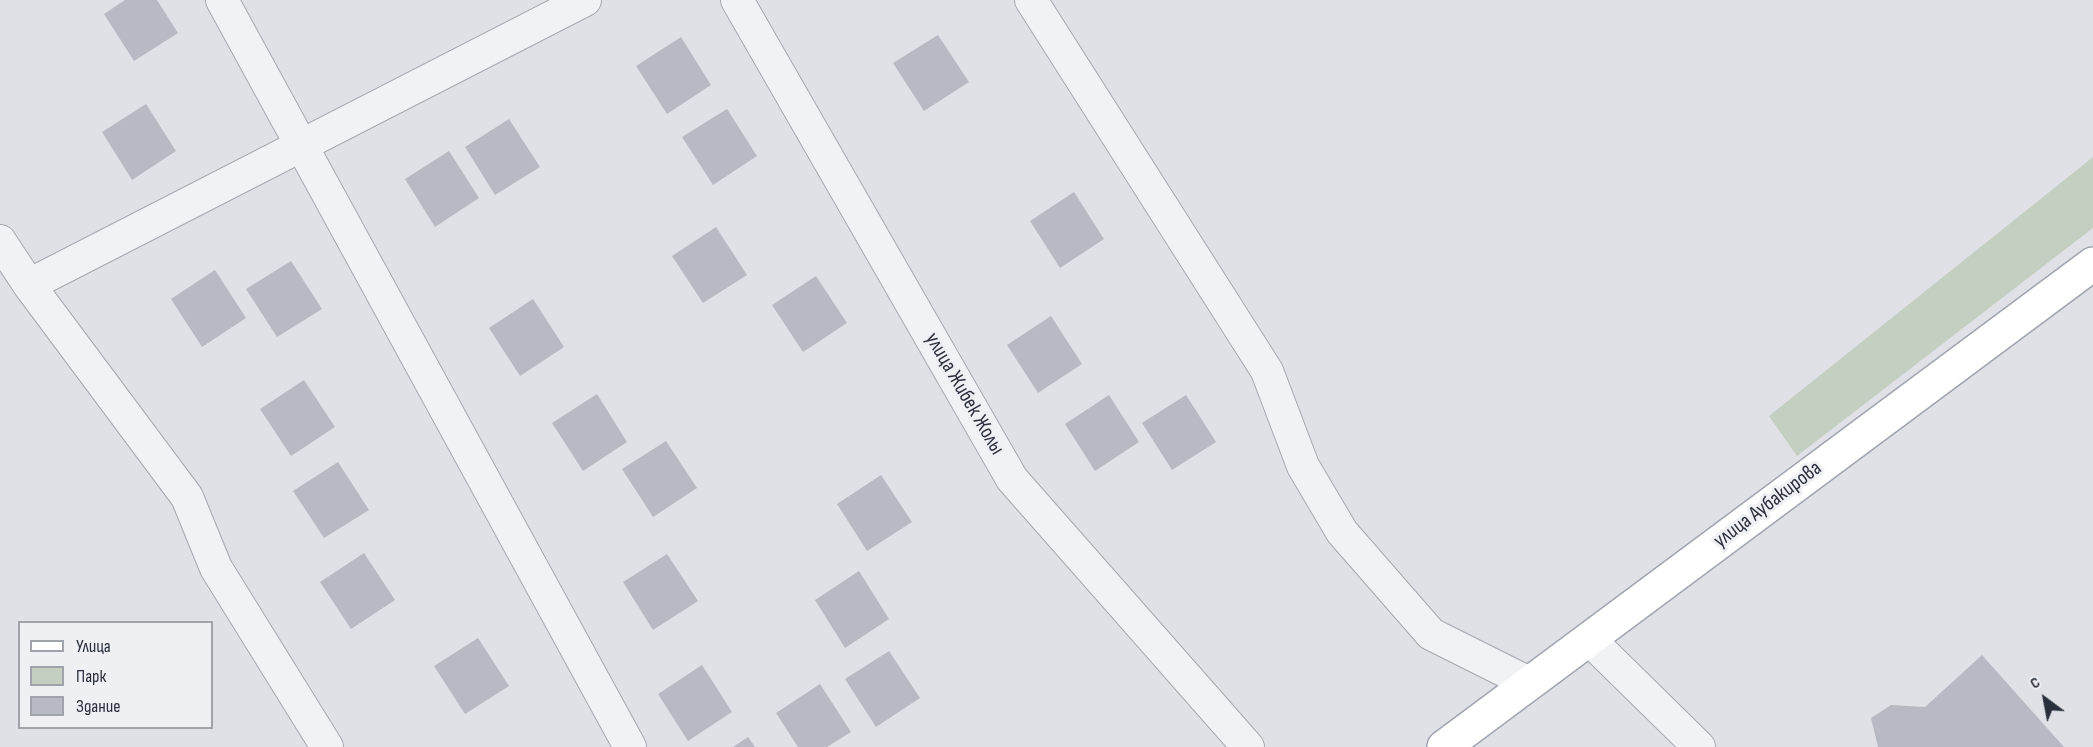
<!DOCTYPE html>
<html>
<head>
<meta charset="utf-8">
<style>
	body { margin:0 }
	#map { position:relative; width:2093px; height:747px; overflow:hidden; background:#dfe1e6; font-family:"Sofia Sans Condensed",sans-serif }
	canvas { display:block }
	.legend { position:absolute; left:18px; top:621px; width:195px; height:108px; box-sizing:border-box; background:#eef0f4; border:2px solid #a0a3aa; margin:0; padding:8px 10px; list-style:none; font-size:18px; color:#2a2f3c }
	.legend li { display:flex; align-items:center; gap:12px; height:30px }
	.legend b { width:30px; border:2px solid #a0a3aa }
	.north { position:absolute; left:2015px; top:669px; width:60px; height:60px; -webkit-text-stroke:4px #eef0f4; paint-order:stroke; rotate:328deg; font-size:16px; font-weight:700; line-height:24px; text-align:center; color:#2a2f3c }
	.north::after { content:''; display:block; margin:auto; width:21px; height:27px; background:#2a2f3c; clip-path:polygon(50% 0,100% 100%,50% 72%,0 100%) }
</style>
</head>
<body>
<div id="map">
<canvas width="2093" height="747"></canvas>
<ul class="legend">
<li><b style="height:8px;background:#fff"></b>Улица</li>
<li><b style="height:16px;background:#c4cfc1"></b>Парк</li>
<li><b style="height:16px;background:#b7bac3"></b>Здание</li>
</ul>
<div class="north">С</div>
</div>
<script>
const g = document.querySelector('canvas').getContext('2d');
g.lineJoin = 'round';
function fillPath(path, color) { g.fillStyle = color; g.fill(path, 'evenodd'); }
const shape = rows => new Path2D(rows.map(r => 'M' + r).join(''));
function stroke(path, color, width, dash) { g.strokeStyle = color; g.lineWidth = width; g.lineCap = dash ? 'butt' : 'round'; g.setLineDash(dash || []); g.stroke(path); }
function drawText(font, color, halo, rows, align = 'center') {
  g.font = font + ' "Sofia Sans Condensed",sans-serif'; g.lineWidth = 6; g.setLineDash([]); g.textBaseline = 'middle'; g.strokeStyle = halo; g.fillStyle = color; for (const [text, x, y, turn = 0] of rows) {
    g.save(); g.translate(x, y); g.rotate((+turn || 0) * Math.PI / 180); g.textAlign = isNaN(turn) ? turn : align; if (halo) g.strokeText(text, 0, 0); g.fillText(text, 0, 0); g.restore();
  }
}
fillPath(shape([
	[2093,157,2093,228,1797,456,1769,416]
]), '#c4cfc1');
fillPath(shape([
	[125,0,157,0,178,33,134,61,104,14],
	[938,35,969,82,924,111,893,63],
	[681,37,711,85,667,114,636,66],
	[146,104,176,151,132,180,102,132],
	[727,109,757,156,713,185,682,137],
	[509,119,540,167,495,195,465,147],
	[449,151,479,198,435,227,405,179],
	[1074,192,1104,239,1060,268,1030,221],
	[716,227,747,275,703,303,672,256],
	[291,261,322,309,277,337,246,289],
	[215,270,246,318,202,347,171,299],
	[816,276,847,323,803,352,772,305],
	[533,299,564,347,520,376,489,328],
	[1051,316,1082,364,1038,393,1007,345],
	[304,380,335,427,291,456,260,409],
	[597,394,627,442,583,471,552,423],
	[1109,395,1139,442,1095,471,1065,424],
	[1186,395,1216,442,1172,470,1142,423],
	[666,441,697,488,653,517,622,469],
	[338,462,369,510,324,538,293,491],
	[881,475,912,522,867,551,837,504],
	[364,553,395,600,351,629,320,582],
	[667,554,698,601,653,630,623,582],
	[859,571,889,619,845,648,815,600],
	[478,638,509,686,465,714,434,666],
	[889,651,920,698,876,727,845,679],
	[1982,655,2064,747,1878,747,1871,718,1891,705,1925,707],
	[702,665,732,712,688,741,658,694],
	[820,684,851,732,827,747,798,747,776,713],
	[748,737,755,747,733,747]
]), '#b7bac3');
const minor = shape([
	[222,0,630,747],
	[737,0,1012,479,1248,747],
	[1031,0,1267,371,1303,466,1342,532,1431,634,1529,683],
	[0,241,29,285,187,497,216,568,327,747],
	[29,285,585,0],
	[1589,639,1699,747]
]);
const major = shape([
	[1444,747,2093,264]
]);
stroke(minor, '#a5a8b0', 34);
stroke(major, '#a0a5b1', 36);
stroke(minor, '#f1f2f5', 32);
stroke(major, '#fff', 33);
drawText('21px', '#2a2f3c', '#eef0f4', [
	["улица Жибек Жолы",964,394,60],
	["улица Аубакирова",1768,505,-37]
]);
</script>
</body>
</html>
